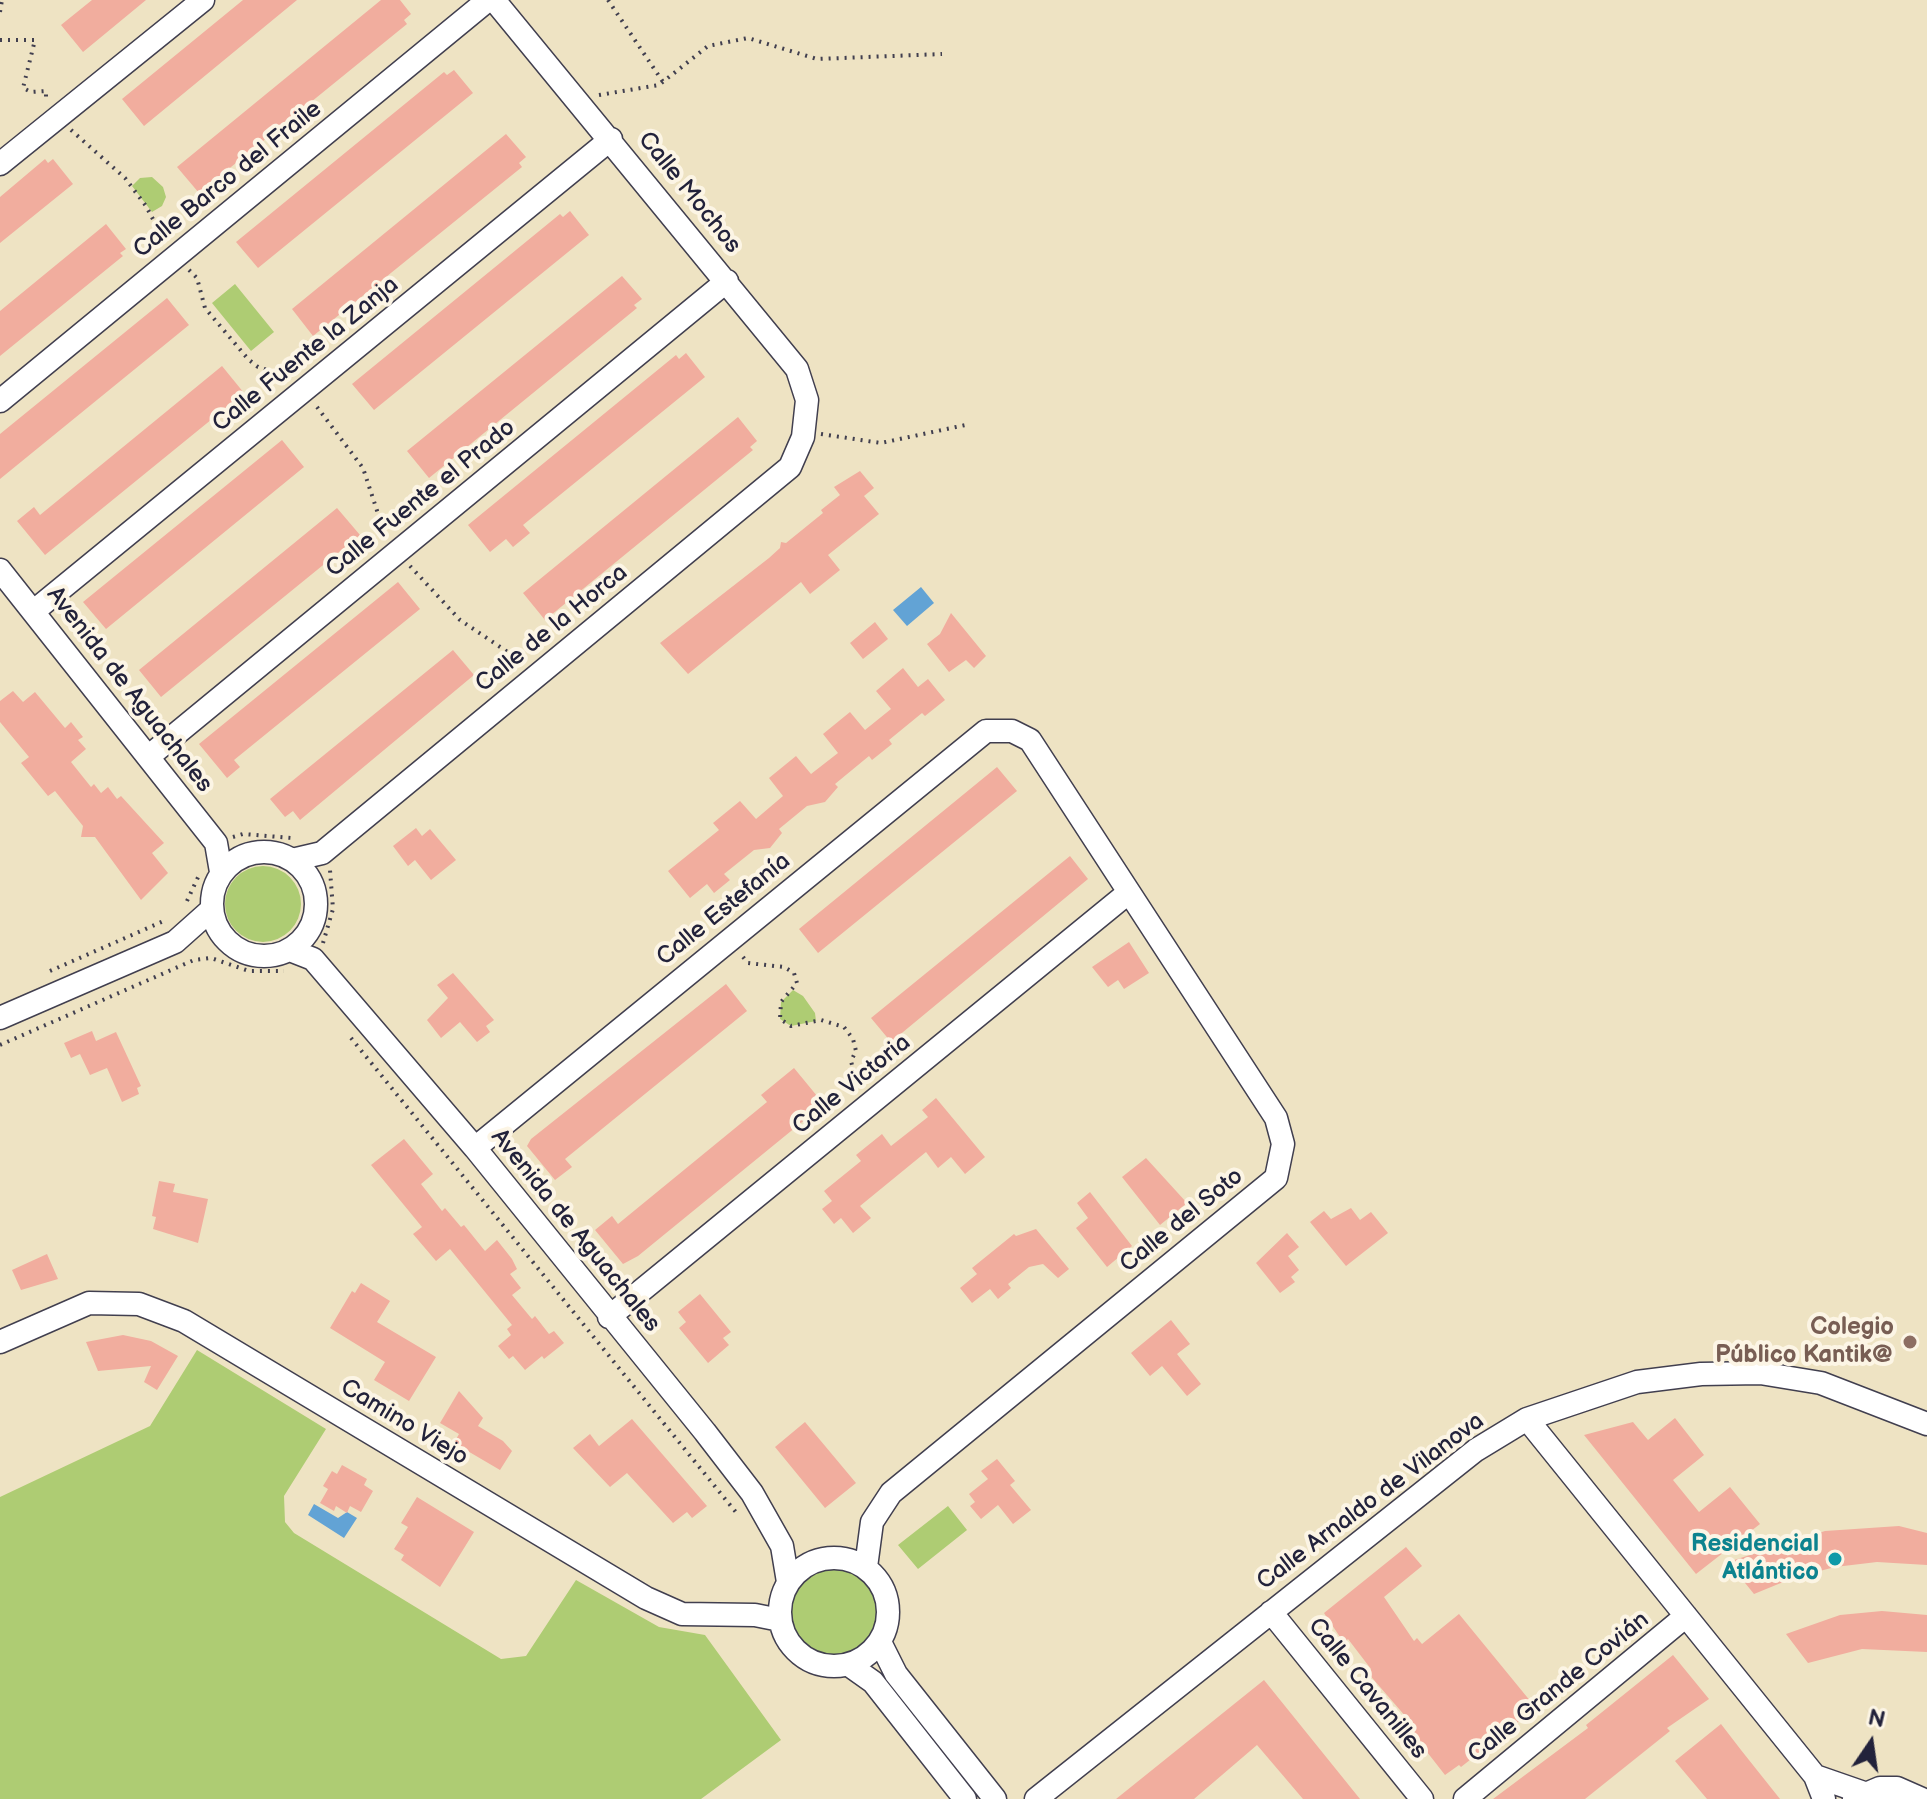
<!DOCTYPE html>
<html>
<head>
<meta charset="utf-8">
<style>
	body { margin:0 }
	#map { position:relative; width:1927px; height:1799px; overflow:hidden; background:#eee3c3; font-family:"Balsamiq Sans",sans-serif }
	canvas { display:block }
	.north { position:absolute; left:1831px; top:1703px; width:80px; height:80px; -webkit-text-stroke:6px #fcf5e5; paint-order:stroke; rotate:13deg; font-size:22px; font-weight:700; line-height:32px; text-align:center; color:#22223b }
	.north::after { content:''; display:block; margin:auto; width:28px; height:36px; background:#22223b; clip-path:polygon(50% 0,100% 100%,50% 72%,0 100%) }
</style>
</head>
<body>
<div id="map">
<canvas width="1927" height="1799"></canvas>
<div class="north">N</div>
</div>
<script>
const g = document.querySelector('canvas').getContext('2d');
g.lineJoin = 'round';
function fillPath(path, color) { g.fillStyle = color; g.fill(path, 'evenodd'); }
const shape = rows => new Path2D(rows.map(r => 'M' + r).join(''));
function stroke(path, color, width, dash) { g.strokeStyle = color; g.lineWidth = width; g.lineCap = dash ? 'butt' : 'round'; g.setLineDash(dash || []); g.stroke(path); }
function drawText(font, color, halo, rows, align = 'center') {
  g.font = font + ' "Balsamiq Sans",sans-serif'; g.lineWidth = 8; g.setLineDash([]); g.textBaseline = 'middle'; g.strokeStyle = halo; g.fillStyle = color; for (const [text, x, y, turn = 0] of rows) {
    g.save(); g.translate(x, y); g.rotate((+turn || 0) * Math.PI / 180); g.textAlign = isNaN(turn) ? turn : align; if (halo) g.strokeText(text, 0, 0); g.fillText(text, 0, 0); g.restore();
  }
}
fillPath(shape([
	[152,177,163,187,166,197,162,206,152,212,132,186,140,178],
	[235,284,274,332,251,351,212,303],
	'225 904a38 38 0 1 1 76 0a38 38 0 1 1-76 0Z',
	[793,990,803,996,815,1013,816,1021,791,1026,780,1019,781,1002],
	[197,1350,326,1429,284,1496,285,1522,294,1533,501,1659,526,1656,576,1580,659,1627,705,1635,781,1740,701,1799,0,1799,0,1497,150,1426],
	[948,1506,967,1530,918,1569,898,1545],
	'788 1614a46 46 0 1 1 92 0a46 46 0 1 1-92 0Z'
]), '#aecc73');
fillPath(shape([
	[921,587,934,603,907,626,893,610],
	[314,1504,338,1518,347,1512,357,1518,344,1538,308,1515]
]), '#62a3d5');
fillPath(shape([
	[92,0,146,0,83,52,61,25],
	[243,0,297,0,144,126,122,99],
	[381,0,400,0,411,14,404,20,407,24,199,193,177,167],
	[454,70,473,93,258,268,236,242,444,72,447,75],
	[506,134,526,157,519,163,522,167,313,336,292,309],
	[45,159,48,163,53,159,73,184,0,243,0,197],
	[570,211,589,235,374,410,352,384,560,214,563,217],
	[106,224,126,249,120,253,123,256,0,356,0,311],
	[622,276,642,299,634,305,637,308,429,478,407,451],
	[167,298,189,325,0,479,0,434],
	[686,353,705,377,523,525,530,533,513,547,506,539,490,552,468,525,676,355,679,359],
	[222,366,244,393,45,555,17,521,34,507,40,515],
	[738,417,757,441,750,447,753,450,545,620,523,593],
	[282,440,304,467,106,629,83,602],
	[860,471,874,488,864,496,879,514,828,555,840,570,810,594,801,582,688,674,660,643,769,558,780,548,781,542,786,543,823,513,821,510,840,495,834,487],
	[337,508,360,535,161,697,139,670],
	[398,582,420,609,234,760,240,767,227,778,199,744],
	[951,613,986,656,974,668,966,660,949,672,927,644,940,634],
	[875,622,888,639,863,659,850,643],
	[453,650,474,675,300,820,293,811,285,817,270,799],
	[903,668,918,687,928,679,945,700,925,716,922,713,889,740,892,744,872,760,869,756,835,784,838,787,825,802,807,806,779,829,782,833,770,848,754,850,724,874,730,880,714,893,707,884,690,898,668,871,719,830,713,823,740,801,756,819,783,796,769,778,796,756,811,774,838,753,823,734,850,712,865,730,891,709,876,691],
	[13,691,23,702,35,692,65,728,71,722,83,737,78,740,86,749,71,762,91,787,94,784,101,793,108,787,117,799,121,796,164,843,152,853,168,873,141,900,95,837,81,837,83,826,55,791,48,796,21,763,29,757,0,722,0,701],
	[997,767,1017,791,818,953,799,929],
	[416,828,422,836,430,829,456,860,431,880,415,860,408,866,393,846],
	[1070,856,1088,879,891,1042,871,1018],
	[1129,942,1149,973,1124,989,1118,980,1108,987,1092,967],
	[453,973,494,1020,486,1026,490,1032,477,1042,460,1022,441,1038,427,1020,448,998,437,985],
	[726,984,747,1011,565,1159,572,1167,555,1180,527,1146,531,1139],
	[92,1031,96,1041,116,1032,141,1086,137,1088,139,1094,122,1102,107,1068,90,1075,80,1054,71,1058,64,1043],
	[794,1068,822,1102,818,1109,638,1256,623,1264,595,1230,612,1216,618,1224,767,1102,761,1095],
	[936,1098,985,1157,965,1174,951,1157,938,1168,926,1152,860,1206,871,1218,853,1233,841,1218,834,1224,822,1209,832,1201,824,1191,861,1161,856,1155,882,1134,891,1146,928,1117,922,1110],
	[404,1139,433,1174,421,1184,442,1211,445,1208,461,1227,464,1225,485,1251,497,1240,512,1259,517,1269,510,1274,521,1288,512,1295,532,1319,535,1316,549,1334,554,1331,564,1343,544,1359,542,1356,525,1370,513,1356,509,1359,498,1346,511,1335,507,1329,512,1325,450,1249,436,1261,413,1234,422,1227,371,1165],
	[1146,1158,1187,1203,1160,1225,1122,1177],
	[159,1181,175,1184,173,1192,208,1199,198,1243,153,1229,156,1217,152,1216],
	[1090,1192,1132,1246,1107,1267,1076,1228,1088,1218,1077,1203],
	[1351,1208,1360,1220,1371,1212,1388,1233,1346,1266,1310,1222,1324,1211,1331,1219],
	[1036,1229,1069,1269,1058,1278,1043,1264,1029,1267,1008,1284,1011,1288,998,1299,990,1289,972,1303,960,1288,977,1274,972,1268,1014,1234,1016,1236],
	[1287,1233,1299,1247,1288,1256,1299,1270,1291,1277,1295,1282,1280,1293,1256,1263],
	[47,1254,58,1279,21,1290,12,1270],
	[361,1283,390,1301,377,1322,436,1357,409,1401,374,1380,385,1362,330,1328,352,1291,355,1293],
	[700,1294,731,1332,723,1338,729,1345,708,1363,679,1328,686,1322,678,1312],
	[1171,1320,1190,1344,1177,1354,1201,1384,1187,1396,1162,1366,1150,1376,1131,1353],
	[123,1335,151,1341,178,1356,157,1390,144,1382,151,1366,98,1371,86,1342],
	[459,1391,483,1418,478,1426,503,1441,512,1451,500,1470,454,1443,459,1434,440,1423],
	[1675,1418,1704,1455,1673,1480,1699,1512,1730,1487,1760,1524,1696,1574,1584,1435,1633,1422,1648,1440],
	[632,1419,707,1506,692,1518,687,1512,673,1523,627,1473,610,1487,573,1448,590,1434,599,1446],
	[805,1422,856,1483,825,1508,775,1447],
	[997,1459,1015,1481,1010,1485,1031,1510,1013,1524,998,1505,981,1519,970,1506,975,1502,969,1494,988,1479,981,1471],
	[342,1465,367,1479,364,1485,373,1491,361,1512,350,1506,347,1513,336,1506,334,1511,320,1503,328,1489,323,1486,332,1471,337,1474],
	[417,1497,474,1532,440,1587,401,1560,404,1555,394,1549,408,1527,401,1523],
	[1899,1526,1927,1533,1927,1565,1877,1562,1835,1567,1793,1578,1754,1594,1728,1562,1825,1531],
	[1406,1547,1422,1566,1384,1597,1414,1641,1417,1638,1422,1644,1459,1614,1536,1708,1461,1767,1459,1765,1445,1775,1409,1729,1413,1725,1367,1672,1371,1669,1348,1639,1344,1643,1324,1613],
	[1882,1611,1927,1615,1927,1652,1862,1649,1808,1663,1786,1634,1840,1615],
	[1673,1655,1709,1699,1667,1728,1670,1731,1585,1799,1493,1799,1588,1728,1586,1725],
	[1264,1680,1360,1799,1303,1799,1257,1745,1194,1799,1116,1799],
	[1721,1724,1741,1750,1780,1799,1707,1799,1675,1761]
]), '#f1ad9e');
const street = shape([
	[0,164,203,0],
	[0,401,488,0],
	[0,570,216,843,221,872],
	[34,611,611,139],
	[148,757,727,281],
	'212 904a52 52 0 1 1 104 0a52 52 0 1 1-104 0Z',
	[292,860,322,853,790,467,803,437,807,400,797,369,494,0],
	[290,950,313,959,475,1148,705,1432,752,1493,782,1546,788,1582],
	[0,1018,175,942,212,909],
	[475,1148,986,731,1012,731,1030,740,1276,1118,1283,1144,1276,1178,891,1493,872,1522,866,1567],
	[609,1317,1128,893],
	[0,1342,89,1303,139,1304,184,1321,646,1598,682,1614,755,1615,780,1620],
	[1527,1419,1815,1776,1824,1799],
	'780 1612a54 54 0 1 1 108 0a54 54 0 1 1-108 0Z',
	[1271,1612,1422,1799],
	[880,1642,896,1674,995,1799],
	[849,1665,873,1682,965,1799],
	[1815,1776,1864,1793],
	[1036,1799,1476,1450,1527,1419,1637,1382,1701,1374,1760,1373,1821,1383,1927,1424],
	[1465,1799,1686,1616],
	[1854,1799,1880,1788,1897,1788,1922,1799]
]);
stroke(street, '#413f4f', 25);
stroke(shape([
	[608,0,663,82],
	[0,12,2,0],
	[0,40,35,40,23,88,31,92,46,91,46,99],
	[599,95,659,85,708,46,748,38,817,59,942,54],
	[71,130,125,178,146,206,165,242],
	[189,270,197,278,205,308,248,359,258,367,289,377],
	[317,407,363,468,386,538],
	[821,434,881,443,970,424],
	[410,566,460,620,524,663],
	[233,837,243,834,292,838],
	[187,901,200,873],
	[323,943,333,909,330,870],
	[743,957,748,963,784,967,794,973,797,983,781,1002,780,1019,791,1026,821,1020,844,1027,853,1039,856,1051,851,1061,853,1069,865,1083],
	[50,971,166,920],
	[351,1038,739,1516],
	[0,1045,194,960,211,958,249,971,284,971]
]), '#413f4f', 4, [2, 6]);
stroke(street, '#fff', 22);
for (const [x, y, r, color] of [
	[1910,1342,8,"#8d6e63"],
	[1835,1559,8,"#0f9aa8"]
]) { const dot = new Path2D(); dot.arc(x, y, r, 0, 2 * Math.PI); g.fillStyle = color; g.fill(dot); stroke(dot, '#fcf5e5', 3); }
drawText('24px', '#22223b', '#fcf5e5', [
	["Calle Barco del Fraile",228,180,-39],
	["Calle Mochos",689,193,51],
	["Calle Fuente la Zanja",306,355,-39],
	["Calle Fuente el Prado",421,499,-39],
	["Calle de la Horca",552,629,-39],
	["Avenida de Aguachales",129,690,52],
	["Calle Estefanía",724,910,-39],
	["Calle Victoria",852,1085,-39],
	["Calle del Soto",1182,1221,-39],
	["Avenida de Aguachales",575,1231,51],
	["Camino Viejo",404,1423,31],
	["Calle Arnaldo de Vilanova",1371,1502,-37],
	["Calle Grande Covián",1559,1688,-39],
	["Calle Cavanilles",1367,1689,51]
]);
drawText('bold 24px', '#785e54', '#fcf5e5', [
	["Colegio",1894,1328],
	["Público Kantik@",1894,1356]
], 'right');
drawText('bold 24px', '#0d838f', '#fcf5e5', [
	["Residencial",1819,1545],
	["Atlántico",1819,1573]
], 'right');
</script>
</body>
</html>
